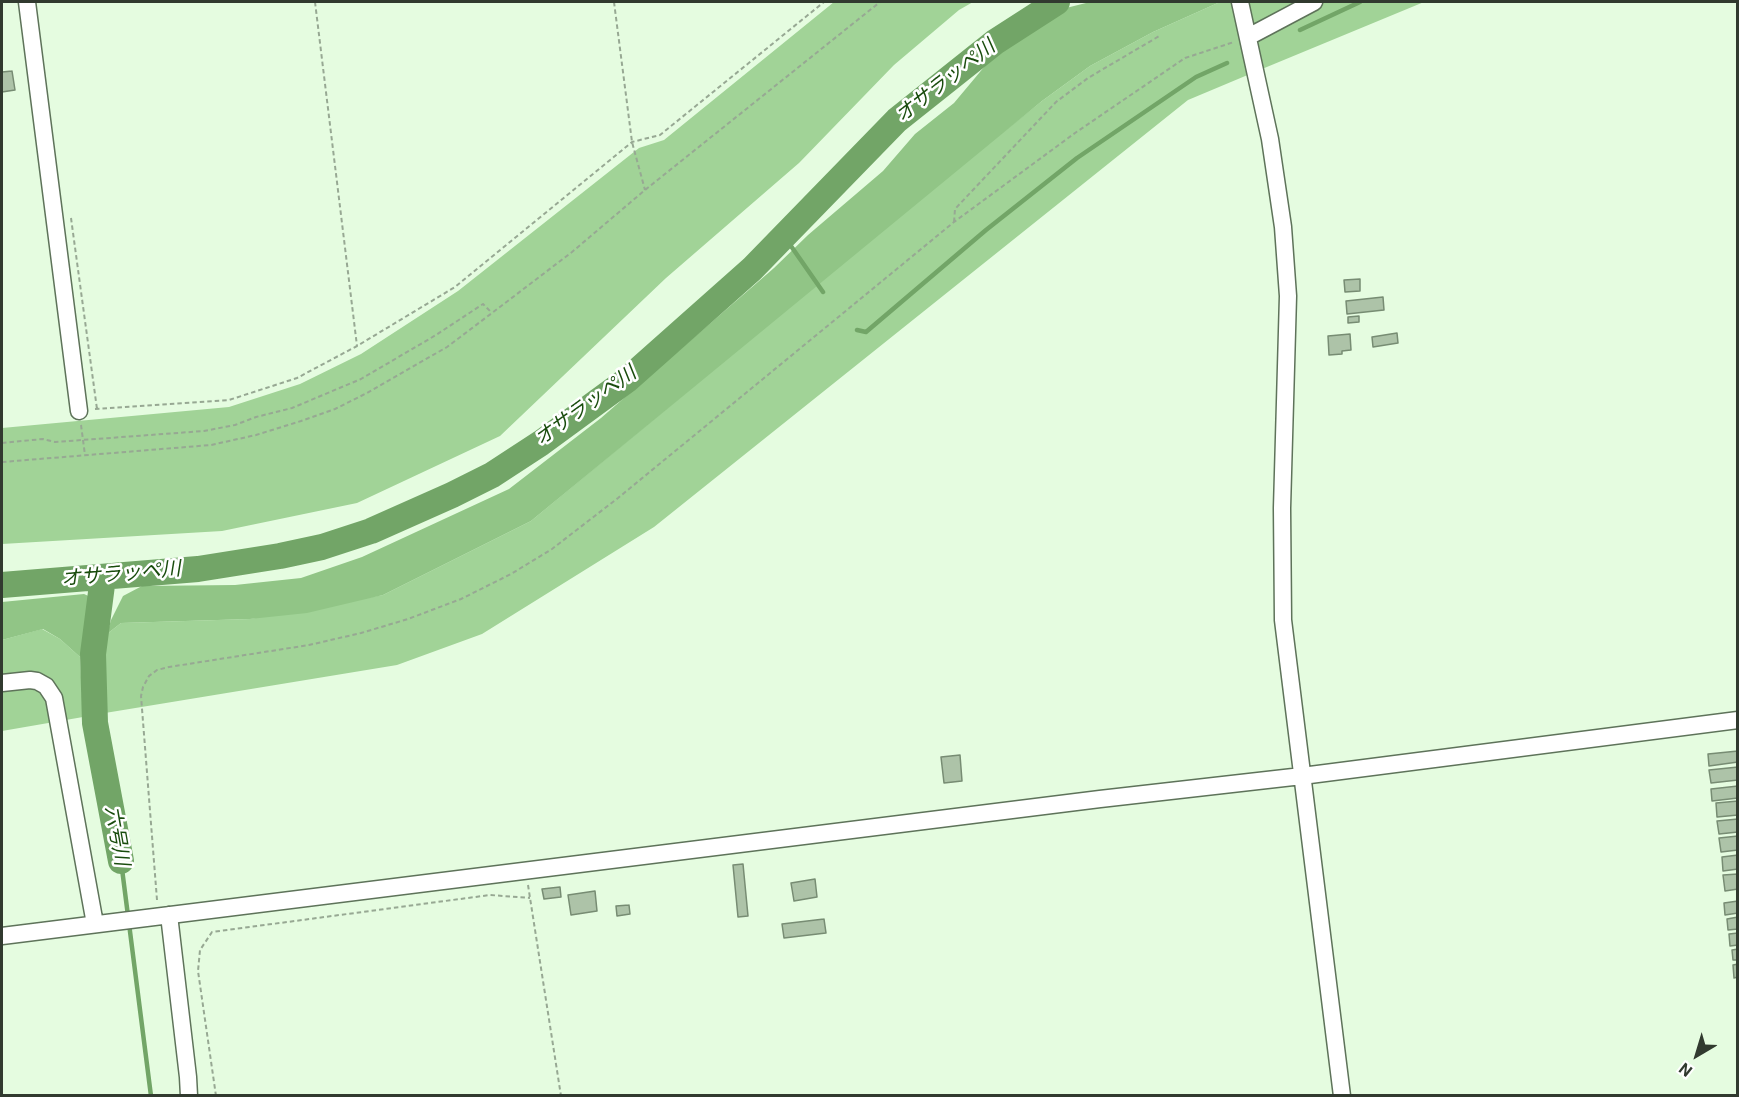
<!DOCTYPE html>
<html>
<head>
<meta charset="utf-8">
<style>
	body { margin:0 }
	#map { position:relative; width:1739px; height:1097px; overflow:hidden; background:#e5fce0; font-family:Roboto,sans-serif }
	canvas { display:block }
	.frame { position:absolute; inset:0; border:3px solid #313a2f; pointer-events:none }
	.north { position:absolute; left:1667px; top:1025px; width:60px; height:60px; -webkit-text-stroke:4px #fff; paint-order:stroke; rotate:218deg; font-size:16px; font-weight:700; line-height:24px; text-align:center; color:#313a2f }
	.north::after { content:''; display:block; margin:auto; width:21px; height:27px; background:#313a2f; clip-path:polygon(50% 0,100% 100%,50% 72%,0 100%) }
</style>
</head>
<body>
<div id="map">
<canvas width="1739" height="1097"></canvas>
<div class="frame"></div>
<div class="north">N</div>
</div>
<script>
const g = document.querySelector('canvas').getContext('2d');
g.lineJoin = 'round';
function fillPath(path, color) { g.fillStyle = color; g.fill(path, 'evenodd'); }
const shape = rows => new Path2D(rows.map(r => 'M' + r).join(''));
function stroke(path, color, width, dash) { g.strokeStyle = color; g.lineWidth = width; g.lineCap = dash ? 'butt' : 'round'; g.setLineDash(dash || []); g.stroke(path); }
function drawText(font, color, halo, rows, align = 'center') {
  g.font = font + ' Roboto,"Noto Sans JP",sans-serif'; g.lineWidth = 5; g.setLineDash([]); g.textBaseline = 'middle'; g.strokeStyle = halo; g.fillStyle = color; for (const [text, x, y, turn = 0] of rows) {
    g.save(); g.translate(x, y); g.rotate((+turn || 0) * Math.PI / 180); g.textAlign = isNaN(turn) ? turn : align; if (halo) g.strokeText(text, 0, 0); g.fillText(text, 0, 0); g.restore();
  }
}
fillPath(shape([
	[834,2,973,2,959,10,894,65,799,163,666,278,500,436,357,503,222,531,2,544,2,428,229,407,300,384,361,354,458,291,639,148,664,140],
	[1220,2,1232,2,1250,74,1188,100,654,527,482,634,397,665,105,713,101,655,107,634,121,623,250,619,383,595,531,521,929,191,1042,101,1090,66,1153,32],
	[1247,2,1424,2,1262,69],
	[42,629,60,639,80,657,83,717,2,731,2,640]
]), '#a1d397');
fillPath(shape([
	[1090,2,1220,2,1153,32,1090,66,1042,101,531,521,383,595,307,613,250,619,121,623,107,634,111,620,123,596,142,586,235,585,301,578,362,557,509,489,601,418,774,268,808,235,883,171,915,134,954,103,995,54,1066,8],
	[84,594,93,598,80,657,60,639,43,629,2,640,2,602]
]), '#91c586');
stroke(shape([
	[1039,2,1046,8],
	[1300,30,1360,2],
	[784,236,823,292],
	[857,330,866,332,986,230,1077,158,1196,77,1227,63],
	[121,861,151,1096]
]), '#72a567', 4.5);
stroke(shape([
	[103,577,93,654,95,723,121,861],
	[2,585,198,569,280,556,322,547,371,531,452,495,492,475,541,443,627,380,752,269,897,120,995,42,1057,2]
]), '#72a567', 26);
const building = shape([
	[12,71,15,90,2,92,2,72,12,71],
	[1360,279,1360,291,1345,292,1344,280,1360,279],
	[1383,297,1384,310,1347,314,1346,301,1383,297],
	[1359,316,1359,322,1348,323,1348,317,1359,316],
	[1397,333,1398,343,1373,347,1372,337,1397,333],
	[1350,334,1351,350,1342,351,1342,354,1329,355,1328,336,1350,334],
	[1738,751,1738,762,1709,766,1708,754,1738,751],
	[960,755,962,781,944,783,941,757,960,755],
	[1738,767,1738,780,1711,783,1709,770,1738,767],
	[1738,786,1738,798,1712,801,1711,789,1738,786],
	[1738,801,1738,815,1717,817,1716,803,1738,801],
	[1738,819,1738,832,1719,834,1717,821,1738,819],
	[1738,836,1738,850,1721,852,1719,838,1738,836],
	[1738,855,1738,869,1723,871,1722,857,1738,855],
	[743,864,748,916,738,917,733,865,743,864],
	[1738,874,1738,889,1725,891,1723,875,1738,874],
	[815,879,817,897,794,901,791,883,815,879],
	[560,887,561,897,544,899,542,889,560,887],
	[595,891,597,911,571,915,568,895,595,891],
	[1738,901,1738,913,1725,915,1724,903,1738,901],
	[629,905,630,914,617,916,616,906,629,905],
	[1738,917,1738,929,1728,930,1727,919,1738,917],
	[824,919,826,933,784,938,782,924,824,919],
	[1738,933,1738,945,1730,946,1729,934,1738,933],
	[1738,949,1738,960,1733,960,1732,950,1738,949],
	[1738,964,1738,977,1734,978,1733,965,1738,964]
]);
fillPath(building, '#adc3a8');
stroke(building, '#778c73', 1.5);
const minor = shape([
	[27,2,79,411],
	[1240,2,1270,139,1283,227,1288,296,1282,508,1283,620,1342,1096],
	[1248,37,1314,2],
	[2,683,30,680,37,681,46,686,54,698,95,924],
	[169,915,188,1077,189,1096],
	[2,936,1100,799,1302,776,1738,720]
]);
stroke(minor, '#5e735a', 19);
stroke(shape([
	[315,2,357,346],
	[614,2,632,142,645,190],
	[71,218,97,409],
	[954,222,955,209,1056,102,1088,78,1161,35],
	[95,409,229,400,297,378,357,346,455,287,632,142,660,135,824,2],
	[81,425,85,455],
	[2,443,43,439,55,442,204,431,235,425,256,417,292,408,361,379,436,335,483,304,492,313],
	[2,462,211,445,256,435,301,421,335,409,367,393,447,347,492,313,572,252,645,190,880,2],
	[528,885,561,1096],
	[157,900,141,696,143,687,149,676,157,670,169,667,309,645,361,633,408,619,461,599,511,574,552,549,618,498,954,222,1075,133,1185,58,1234,42],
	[216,1096,198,971,200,950,212,932,490,895,530,898]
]), '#97a893', 2, [4.5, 3]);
stroke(minor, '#fff', 16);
drawText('italic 20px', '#194c0d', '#fff', [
	["オサラッペ川",946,82,-38],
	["オサラッペ川",586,407,-36],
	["オサラッペ川",121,575,-5],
	["六号川",116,836,80]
]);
</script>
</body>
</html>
